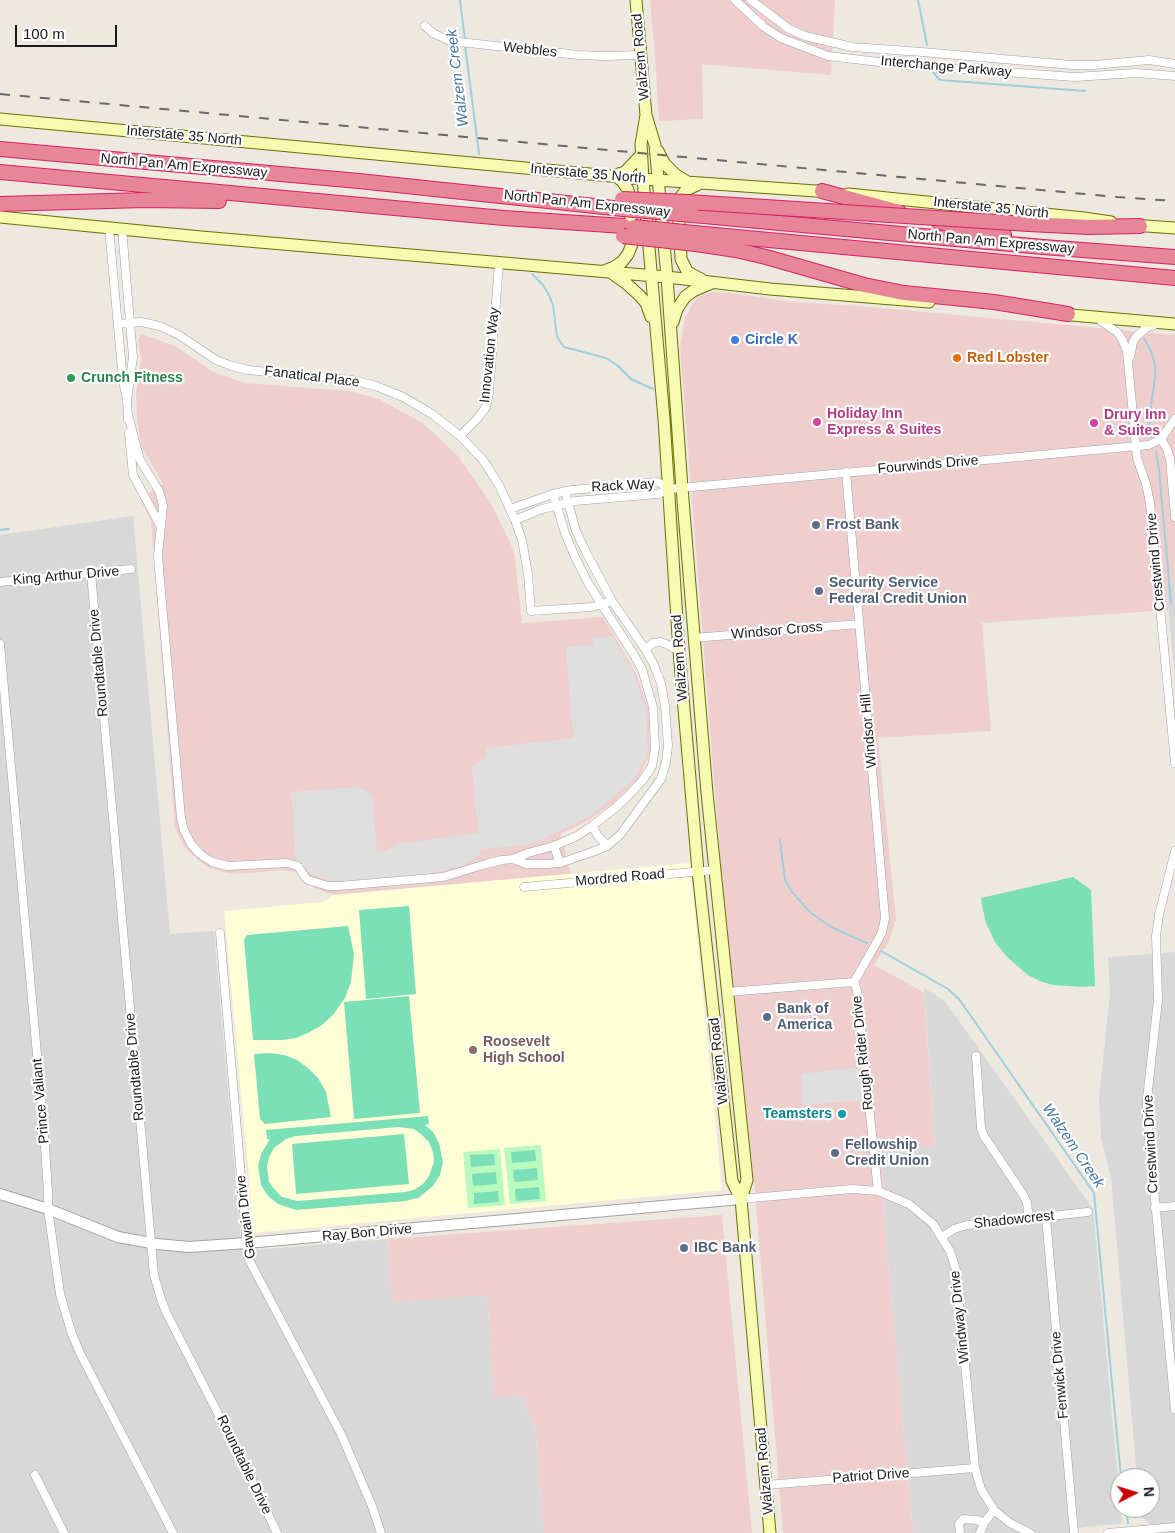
<!DOCTYPE html>
<html>
<head>
<meta charset="utf-8">
<style>
	body { margin:0 }
	#map { position:relative; width:1175px; height:1533px; overflow:hidden; background:#ede8e0; font-family:Arial,sans-serif }
	canvas { display:block }
	.north { position:absolute; left:1110px; top:1468px; width:50px; height:50px; box-sizing:border-box; background:#fff; border:1px solid #a4a4a4; border-radius:50%; rotate:85deg; font-size:14px; font-weight:700; line-height:20px; text-align:center; color:#1b1b1b }
	.north::after { content:''; display:block; margin:auto; width:18px; height:22px; background:#c60003; clip-path:polygon(50% 0,100% 100%,50% 72%,0 100%) }
	.scale { position:absolute; left:15px; top:25px; width:102px; height:22px; box-sizing:border-box; border:2px solid #1b1b1b; border-top:0; padding-left:6px; font-size:15px; line-height:18px; white-space:nowrap; color:#1b1b1b; -webkit-text-stroke:4px #fff; paint-order:stroke }
</style>
</head>
<body>
<div id="map">
<canvas width="1175" height="1533"></canvas>
<div class="north">N</div>
<div class="scale">100 m</div>
</div>
<script>
const g = document.querySelector('canvas').getContext('2d');
g.lineJoin = 'round';
function fillPath(path, color) { g.fillStyle = color; g.fill(path, 'evenodd'); }
const shape = rows => new Path2D(rows.map(r => 'M' + r).join(''));
function stroke(path, color, width, dash) { g.strokeStyle = color; g.lineWidth = width; g.lineCap = dash ? 'butt' : 'round'; g.setLineDash(dash || []); g.stroke(path); }
function drawText(font, color, halo, rows, align = 'center') {
  g.font = font + ' Arial,sans-serif'; g.lineWidth = 4.5; g.setLineDash([]); g.textBaseline = 'middle'; g.strokeStyle = halo; g.fillStyle = color; for (const [text, x, y, turn = 0] of rows) {
    g.save(); g.translate(x, y); g.rotate((+turn || 0) * Math.PI / 180); g.textAlign = isNaN(turn) ? turn : align; if (halo) g.strokeText(text, 0, 0); g.fillText(text, 0, 0); g.restore();
  }
}
fillPath(shape([
	[133,516,170,934,214,931,242,1251,387,1239,393,1302,487,1294,494,1397,520,1395,525,1399,528,1414,535,1425,544,1533,0,1533,0,535],
	[1175,582,1175,677,1166,583],
	[1175,952,1175,1533,1161,1533,1142,1517,1139,1508,1150,1508,1150,1478,1137,1478,1111,1177,1101,1137,1099,1097,1110,994,1108,957],
	[924,988,943,1000,952,1011,1093,1209,1122,1523,1070,1529,1070,1533,913,1533,883,1207,885,1188,881,1151,935,1147]
]), '#d9d8d8');
fillPath(shape([
	[650,0,835,0,831,75,702,64,703,119,659,121,655,56],
	[713,292,731,293,794,302,859,306,1175,335,1175,582,1166,584,1168,610,982,623,991,731,878,738,896,920,889,941,874,965,924,992,935,1147,881,1152,885,1188,883,1207,913,1533,783,1533,755,1192,721,869,680,347,685,317,697,297],
	[142,334,177,347,213,372,245,383,349,391,379,399,424,424,457,455,491,503,514,551,522,623,603,617,636,673,649,711,650,754,638,779,613,803,589,820,561,834,571,874,333,895,314,888,295,872,282,870,237,874,222,872,207,867,197,859,184,847,175,828,151,520,140,498,163,484,141,445,137,420,136,393,141,359,138,339],
	[722,1215,752,1533,544,1533,535,1425,528,1414,525,1399,520,1395,494,1398,487,1295,393,1302,387,1239]
]), '#efcfce');
fillPath(shape([
	[690,863,722,1190,254,1233,224,911,322,902,333,895]
]), '#fffed7');
fillPath(shape([
	[541,1145,546,1201,510,1204,504,1148],
	[500,1149,505,1205,468,1208,463,1152]
]), '#bafabe');
fillPath(shape([
	[1073,877,1091,890,1095,986,1084,987,1053,985,1042,982,1028,975,1007,957,995,942,986,923,982,905,981,898],
	[409,906,416,994,366,999,359,910],
	[348,926,354,954,351,982,345,998,333,1015,322,1025,310,1032,296,1038,282,1040,253,1040,244,940,247,935],
	[409,996,420,1113,354,1119,344,1002],
	[270,1053,284,1055,297,1060,308,1068,318,1078,326,1092,331,1117,265,1124,260,1119,254,1054],
	[428,1116,429,1124,425,1125,433,1132,439,1143,443,1162,440,1175,433,1186,418,1198,405,1201,296,1210,278,1204,268,1196,261,1185,258,1166,261,1154,270,1139,267,1139,266,1130],
	[399,1127,414,1129,422,1135,429,1142,433,1152,434,1162,429,1176,423,1184,414,1190,405,1192,297,1201,282,1197,275,1190,269,1182,267,1167,269,1157,274,1148,286,1139,296,1136],
	[404,1134,409,1184,296,1194,292,1144],
	[535,1150,536,1161,512,1163,511,1152],
	[494,1154,495,1165,471,1167,470,1155],
	[537,1168,538,1180,514,1182,513,1170],
	[496,1172,497,1184,473,1186,472,1174],
	[539,1187,540,1199,516,1201,515,1189],
	[498,1191,499,1202,474,1204,474,1193]
]), '#7bdfb7');
fillPath(shape([
	[612,636,634,672,646,710,648,752,635,779,590,816,530,845,480,849,480,854,465,865,425,875,334,882,312,874,296,859,291,792,358,787,372,794,377,852,385,851,397,844,478,833,472,766,485,758,487,748,573,738,566,647,593,645,593,638],
	[860,1067,863,1100,802,1105,802,1074]
]), '#dfdfdf');
stroke(shape([
	[460,0,465,40],
	[918,0,927,45],
	[465,45,479,154],
	[932,71,940,80,1085,91],
	[532,274,543,285,548,293,553,305,557,337,564,347,606,358,618,366,631,379,653,389],
	[1144,338,1151,351,1155,365,1155,378,1149,419,1151,437],
	[1156,452,1159,469,1171,603],
	[0,530,9,529],
	[780,840,785,880,792,892,811,913,831,927,867,943],
	[881,951,948,989,959,999,1094,1193,1121,1478],
	[1126,1508,1128,1523]
]), '#9fcfdc', 2);
const minor = shape([
	[735,0,764,27,781,38,828,56,904,65,1075,77,1136,73,1175,76],
	[751,0,789,29,805,36,852,47,922,52,1072,65,1094,65,1149,60,1175,64],
	[425,26,433,33,450,41,579,55,605,56,640,55],
	[109,228,123,381,126,395],
	[122,229,133,357,127,400,128,419],
	[1098,319,1117,332,1122,339,1127,351,1137,458,1146,484,1150,503,1175,763],
	[118,324,141,322,160,326,179,335,216,360,232,366,248,370,352,380,376,386,403,397,432,414,460,436,483,460,499,485,515,520,522,540,528,574,531,611,592,607,612,601],
	[1130,357,1133,342,1136,337,1146,328,1157,324],
	[128,415,140,460,159,491,163,505,158,555,159,569,181,818,184,830,191,844,200,854,212,862,228,866,287,863,298,866,305,877,308,880,328,886,339,886,443,877,486,864,502,860,513,859,528,853,554,846,577,836,592,826,615,808,627,797,643,780,652,766,655,748,653,707,642,669,634,655,588,583,575,557,565,533,553,494],
	[129,433,133,475,161,527],
	[460,436,477,419,486,407,489,393,499,263],
	[1161,439,1167,449,1170,459,1175,517],
	[846,472,885,918,882,932,878,940,854,982],
	[510,509,553,494,572,490,658,482,669,489],
	[515,520,542,509,575,501,658,494,669,489,1149,445,1161,439,1175,419],
	[91,573,154,1275,161,1299,166,1312,248,1472,277,1533],
	[0,582,131,569],
	[694,638,859,624],
	[0,644,44,1132,48,1192,48,1209,60,1294,72,1334,80,1353,173,1533],
	[645,649,653,643,660,642,669,645,679,651],
	[592,826,598,836,607,846],
	[554,846,560,863],
	[1175,851,1159,915,1156,936,1158,1000,1147,1099,1147,1116,1175,1409],
	[513,859,526,864,546,864,560,863,592,852,607,846,620,835,653,790,661,779,666,762,668,746,665,706,661,683,653,663,645,649,612,601,587,554,576,531,565,491],
	[524,887,715,870],
	[220,933,248,1258,341,1434,372,1506,381,1533],
	[854,982,857,990,878,1191],
	[727,992,854,982],
	[976,1056,981,1128,984,1136,1024,1196,1027,1203,1029,1219],
	[741,1199,852,1189,878,1191,909,1204,933,1224,950,1251,956,1270,975,1468,981,1489,994,1510,1010,1523,1030,1533],
	[1155,1208,1175,1206],
	[1046,1217,1074,1533],
	[942,1237,954,1229,967,1225,1088,1212],
	[35,1475,64,1533],
	[766,1485,975,1468],
	[960,1533,959,1524,963,1519,977,1520,984,1523],
	[980,1533,984,1523,994,1510],
	[1108,1533,1175,1527]
]);
const tertiary = shape([
	[0,1194,48,1209,118,1237,157,1244,189,1247,247,1243,741,1199]
]);
const secondary = shape([
	[636,0,646,115,655,145,667,277,682,488,707,793,747,1180,741,1199],
	[646,115,641,144,643,179,664,419,679,651,698,871,732,1181,741,1199,770,1533],
	[0,119,643,179,830,192],
	[658,151,664,163,676,175,686,181],
	[615,175,625,172,642,154],
	[699,184,686,190,679,199,678,204,681,259,687,271,691,274,701,279],
	[848,194,1084,218,1111,222],
	[0,217,201,237,667,277,770,289,929,302],
	[1132,225,1175,228],
	[604,271,614,267,622,262,628,254,632,244,630,198,628,190,623,182,615,175],
	[613,274,627,284,640,296,646,303,651,317],
	[1060,314,1175,324],
	[673,322,677,309,685,297,693,291,712,283]
]);
const motorway = shape([
	[0,149,359,181,623,209],
	[0,172,504,218,624,226],
	[822,191,899,212],
	[0,204,145,200,219,201],
	[693,215,1043,247,1175,257],
	[939,222,1004,235],
	[1029,224,1088,227,1140,226],
	[694,233,1175,278],
	[696,244,736,250,766,257,864,285,904,293,994,302,1068,314]
]);
stroke(minor, '#a2a2a2', 9);
stroke(tertiary, '#a2a2a2', 12);
stroke(secondary, '#677103', 13);
stroke(motorway, '#d82062', 16);
stroke(minor, '#fff', 8);
stroke(tertiary, '#fff', 10);
stroke(secondary, '#f7fab1', 11);
stroke(motorway, '#e78599', 14);
stroke(shape([
	[0,94,1117,197,1175,201]
]), '#696969', 2, [10, 10]);
const motorwayBridge = shape([
	[622,199,688,202,1029,224],
	[623,209,693,215],
	[634,227,694,233],
	[623,236,696,244]
]);
stroke(motorwayBridge, '#d82062', 16, []);
stroke(motorwayBridge, '#e78599', 14);
for (const [x, y, r, color] of [
	[735,340,5,"#3f7fe0"],
	[957,358,5,"#e8710a"],
	[71,378,5,"#2e9e5b"],
	[817,422,5,"#d1479c"],
	[1094,423,5,"#d1479c"],
	[816,525,5,"#5c6f8a"],
	[819,591,5,"#5c6f8a"],
	[767,1017,5,"#5c6f8a"],
	[473,1050,5,"#8d6e63"],
	[842,1114,5,"#0f9aa8"],
	[835,1153,5,"#5c6f8a"],
	[684,1248,5,"#5c6f8a"]
]) { const dot = new Path2D(); dot.arc(x, y, r, 0, 2 * Math.PI); g.fillStyle = color; g.fill(dot); stroke(dot, '#fff', 2); }
drawText('14px', '#1b1b1b', '#fff', [
	["Webbles",530,50,6],
	["Walzem Road",641,57,-95],
	["Interchange Parkway",946,67,5],
	["Interstate 35 North",184,136,5],
	["North Pan Am Expressway",184,166,5],
	["Interstate 35 North",588,174,5],
	["North Pan Am Expressway",587,204,6],
	["Interstate 35 North",991,208,6],
	["North Pan Am Expressway",991,242,5],
	["Innovation Way",490,355,-84],
	["Fanatical Place",312,377,7],
	["Fourwinds Drive",928,465,-5],
	["Rack Way",623,486,-3],
	["Crestwind Drive",1156,562,-95],
	["King Arthur Drive",66,576,-5],
	["Windsor Cross",777,631,-5],
	["Walzem Road",680,658,-94],
	["Roundtable Drive",99,663,-95],
	["Windsor Hill",869,731,-95],
	["Mordred Road",620,878,-5],
	["Rough Rider Drive",863,1053,-96],
	["Walzem Road",719,1061,-96],
	["Roundtable Drive",135,1067,-95],
	["Prince Valiant",41,1101,-95],
	["Crestwind Drive",1151,1144,-93],
	["Gawain Drive",246,1217,-97],
	["Shadowcrest",1014,1220,-6],
	["Ray Bon Drive",367,1233,-5],
	["Windway Drive",960,1317,-96],
	["Fenwick Drive",1060,1375,-95],
	["Roundtable Drive",244,1465,64],
	["Walzem Road",765,1471,-95],
	["Patriot Drive",871,1476,-4]
]);
drawText('bold 14px', '#366cbe', '#fff', [
	["Circle K",745,340]
], 'left');
drawText('bold 14px', '#c56008', '#fff', [
	["Red Lobster",967,358]
], 'left');
drawText('bold 14px', '#27864d', '#fff', [
	["Crunch Fitness",81,378]
], 'left');
drawText('bold 14px', '#b23c85', '#fff', [
	["Holiday Inn",827,414],
	["Express & Suites",827,430],
	["Drury Inn",1104,415],
	["& Suites",1104,431]
], 'left');
drawText('bold 14px', '#4e5e75', '#fff', [
	["Frost Bank",826,525],
	["Security Service",829,583],
	["Federal Credit Union",829,599],
	["Bank of",777,1009],
	["America",777,1025],
	["Fellowship",845,1145],
	["Credit Union",845,1161],
	["IBC Bank",694,1248]
], 'left');
drawText('bold 14px', '#785e54', '#fff', [
	["Roosevelt",483,1042],
	["High School",483,1058]
], 'left');
drawText('bold 14px', '#0d838f', '#fff', [
	["Teamsters",832,1114]
], 'right');
drawText('italic 15px', '#4476a3', '#fff', [
	["Walzem Creek",458,78,-97],
	["Walzem Creek",1073,1146,56]
]);
</script>
</body>
</html>
